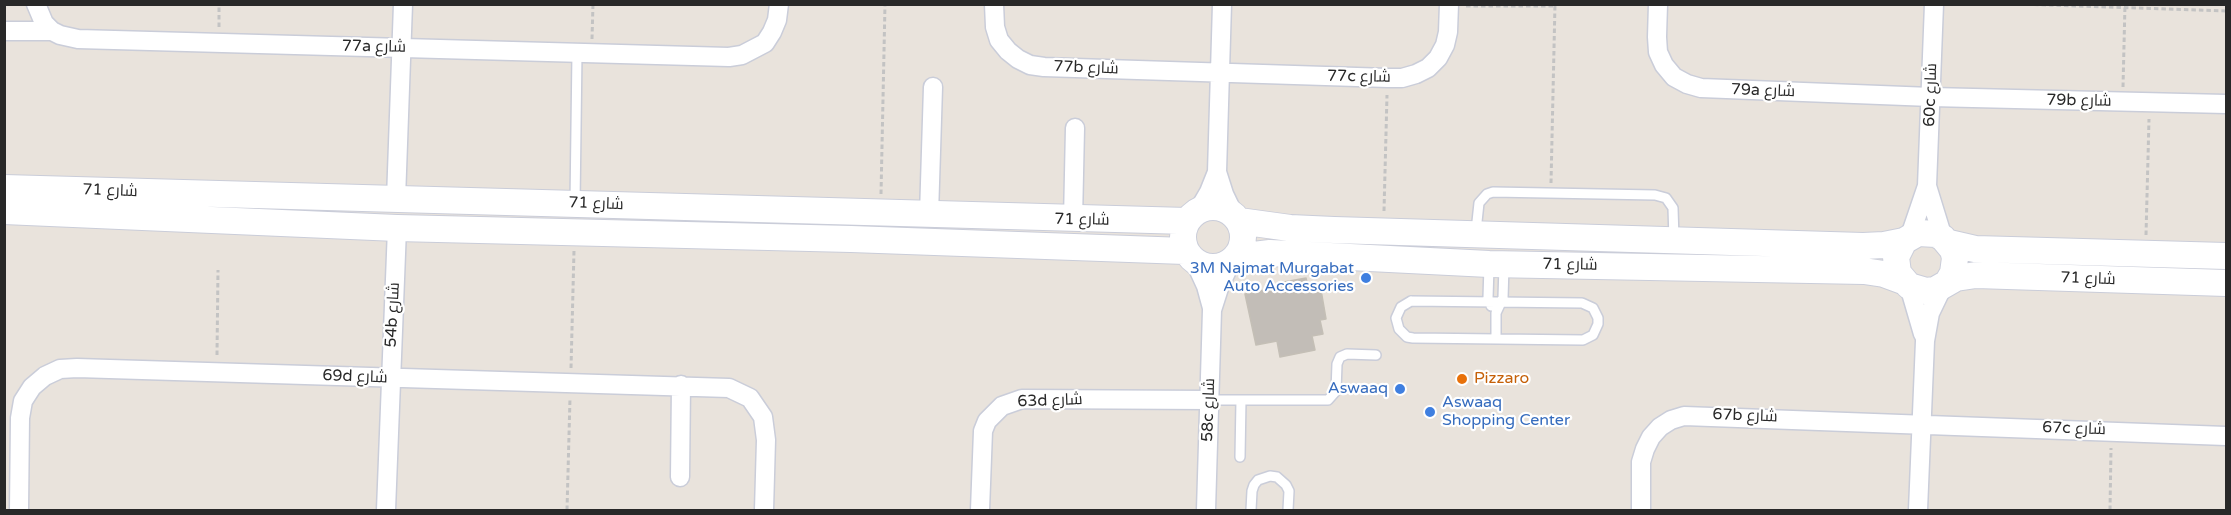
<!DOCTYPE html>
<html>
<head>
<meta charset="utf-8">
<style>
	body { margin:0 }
	#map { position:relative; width:2231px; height:515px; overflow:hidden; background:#e9e3dc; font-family:"Varela Round",sans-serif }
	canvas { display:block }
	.frame { position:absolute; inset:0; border:6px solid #282828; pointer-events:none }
</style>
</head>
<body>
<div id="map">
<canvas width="2231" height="515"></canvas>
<div class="frame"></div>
</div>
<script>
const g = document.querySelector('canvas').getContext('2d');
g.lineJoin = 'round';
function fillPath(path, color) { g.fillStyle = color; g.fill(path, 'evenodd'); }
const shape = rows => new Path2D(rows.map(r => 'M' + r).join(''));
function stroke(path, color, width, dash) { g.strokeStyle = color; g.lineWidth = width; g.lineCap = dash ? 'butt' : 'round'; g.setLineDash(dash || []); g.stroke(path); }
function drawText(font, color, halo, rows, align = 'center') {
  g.font = font + ' "Varela Round",Cairo,sans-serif'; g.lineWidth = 4.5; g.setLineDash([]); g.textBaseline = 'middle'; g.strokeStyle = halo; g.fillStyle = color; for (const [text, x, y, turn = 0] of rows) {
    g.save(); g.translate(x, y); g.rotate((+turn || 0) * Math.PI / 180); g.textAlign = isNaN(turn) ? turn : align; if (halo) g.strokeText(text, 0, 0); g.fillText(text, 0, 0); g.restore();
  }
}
const building = shape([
	[1306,278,1309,292,1321,290,1326,319,1320,320,1323,334,1312,336,1315,350,1280,357,1277,341,1256,345,1245,294,1285,286,1284,282,1306,278]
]);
fillPath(building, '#c2bdb7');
stroke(building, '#c4bfb6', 1.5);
const lane = shape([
	[575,203,577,53],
	[1476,231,1479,203,1487,194,1493,192,1655,195,1666,198,1673,208,1674,239],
	[1489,266,1488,298,1491,306],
	[1411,301,1582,303,1593,308,1598,318,1598,324,1593,335,1583,340,1413,338,1407,337,1399,329,1396,318,1401,307,1411,301],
	[1496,339,1496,313,1503,298,1504,266],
	[1209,400,1328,400,1336,391,1337,364,1340,357,1347,354,1376,355],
	[1240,457,1241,400],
	[1251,510,1252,491,1254,485,1258,480,1270,476,1277,477,1286,485,1289,491,1288,510]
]);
const street = shape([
	[36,4,44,23,52,31,60,35,78,39,729,57,742,55,765,43,772,32,777,20,779,4],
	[994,4,995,27,999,40,1008,51,1018,59,1030,65,1044,67,1388,78,1402,78,1416,74,1428,68,1438,58,1445,45,1448,32,1449,4],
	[1658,4,1657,37,1658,52,1664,65,1674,77,1687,84,1701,88,1931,97,2226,104],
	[4,31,52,31],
	[1217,172,1224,194,1234,215],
	[1927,186,1943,238],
	[396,199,403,4],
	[1198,211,1209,192,1217,172,1222,4],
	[929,215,933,87],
	[1073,220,1075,128],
	[1910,236,1927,186,1934,4],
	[1195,262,1206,286,1212,308],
	[1909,286,1923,334],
	[680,477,681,385],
	[19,510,20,418,23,401,32,387,45,376,60,369,77,368,729,388,750,398,763,417,766,440,764,510],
	[386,510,397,228],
	[980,510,983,431,987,421,1002,406,1022,399,1209,400],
	[1206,510,1212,310,1220,285,1231,262],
	[1641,510,1641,462,1645,449,1651,437,1660,427,1671,420,1684,416,2226,436],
	[1918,510,1925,341,1930,313,1943,286]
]);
const secondary = shape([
	[4,188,1187,221],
	'1183 237a30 30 0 1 1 60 0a30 30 0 1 1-60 0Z',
	[4,211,397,228,851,239,1185,251],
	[1239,221,1290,228,1334,230,1863,246,1884,245,1904,241],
	[1949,243,1975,249,2226,256],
	[1237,257,1270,253,1489,264,1864,271,1884,274,1903,281],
	[1949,280,1953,273,1955,258,1953,250,1943,238,1936,234,1918,233,1904,241,1896,257,1898,273,1909,286,1926,291,1935,290,1956,278,1976,275,2226,283]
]);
stroke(lane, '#cacdd9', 12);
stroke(street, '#cacdd9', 21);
stroke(secondary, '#cacdd9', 28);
stroke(shape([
	[2019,4,2226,11],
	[1466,6,1555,6],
	[219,27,219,4],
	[592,39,593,4],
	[2123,87,2125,4],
	[1551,183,1555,4],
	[881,194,885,4],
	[1384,211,1387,95],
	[2146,235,2149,119],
	[217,355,218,270],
	[571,368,574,251],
	[567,510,570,398],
	[2110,510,2111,448]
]), '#c3c3c3', 3, [4.5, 3]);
stroke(lane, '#fff', 9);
stroke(street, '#fff', 18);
stroke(secondary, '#fff', 26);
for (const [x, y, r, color] of [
	[1366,278,6,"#3f7fe0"],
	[1462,379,6,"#e8710a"],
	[1400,389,6,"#3f7fe0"],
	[1430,412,6,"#3f7fe0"]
]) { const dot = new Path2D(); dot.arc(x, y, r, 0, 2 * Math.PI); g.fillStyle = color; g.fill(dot); stroke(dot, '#fff', 2); }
drawText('16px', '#282828', '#fff', [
	["77a شارع",374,47,1],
	["77b شارع",1086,68,2],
	["77c شارع",1359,77,1],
	["79a شارع",1763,91,2],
	["60c شارع",1931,95,-88],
	["79b شارع",2079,101,1],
	["شارع 71",110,191,2],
	["شارع 71",596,204,2],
	["شارع 71",1082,220,1],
	["شارع 71",1570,265,1],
	["شارع 71",2088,279,2],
	["54b شارع",393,315,-87],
	["69d شارع",355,377,2],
	["63d شارع",1050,401,-2],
	["58c شارع",1209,410,-88],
	["67b شارع",1745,416,2],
	["67c شارع",2074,429,2]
]);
drawText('16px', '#366cbe', '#fff', [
	["3M Najmat Murgabat",1354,269],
	["Auto Accessories",1354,287],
	["Aswaaq",1388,389],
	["Aswaaq",1442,403,"left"],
	["Shopping Center",1442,421,"left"]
], 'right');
drawText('16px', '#c56008', '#fff', [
	["Pizzaro",1474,379]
], 'left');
</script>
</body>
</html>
